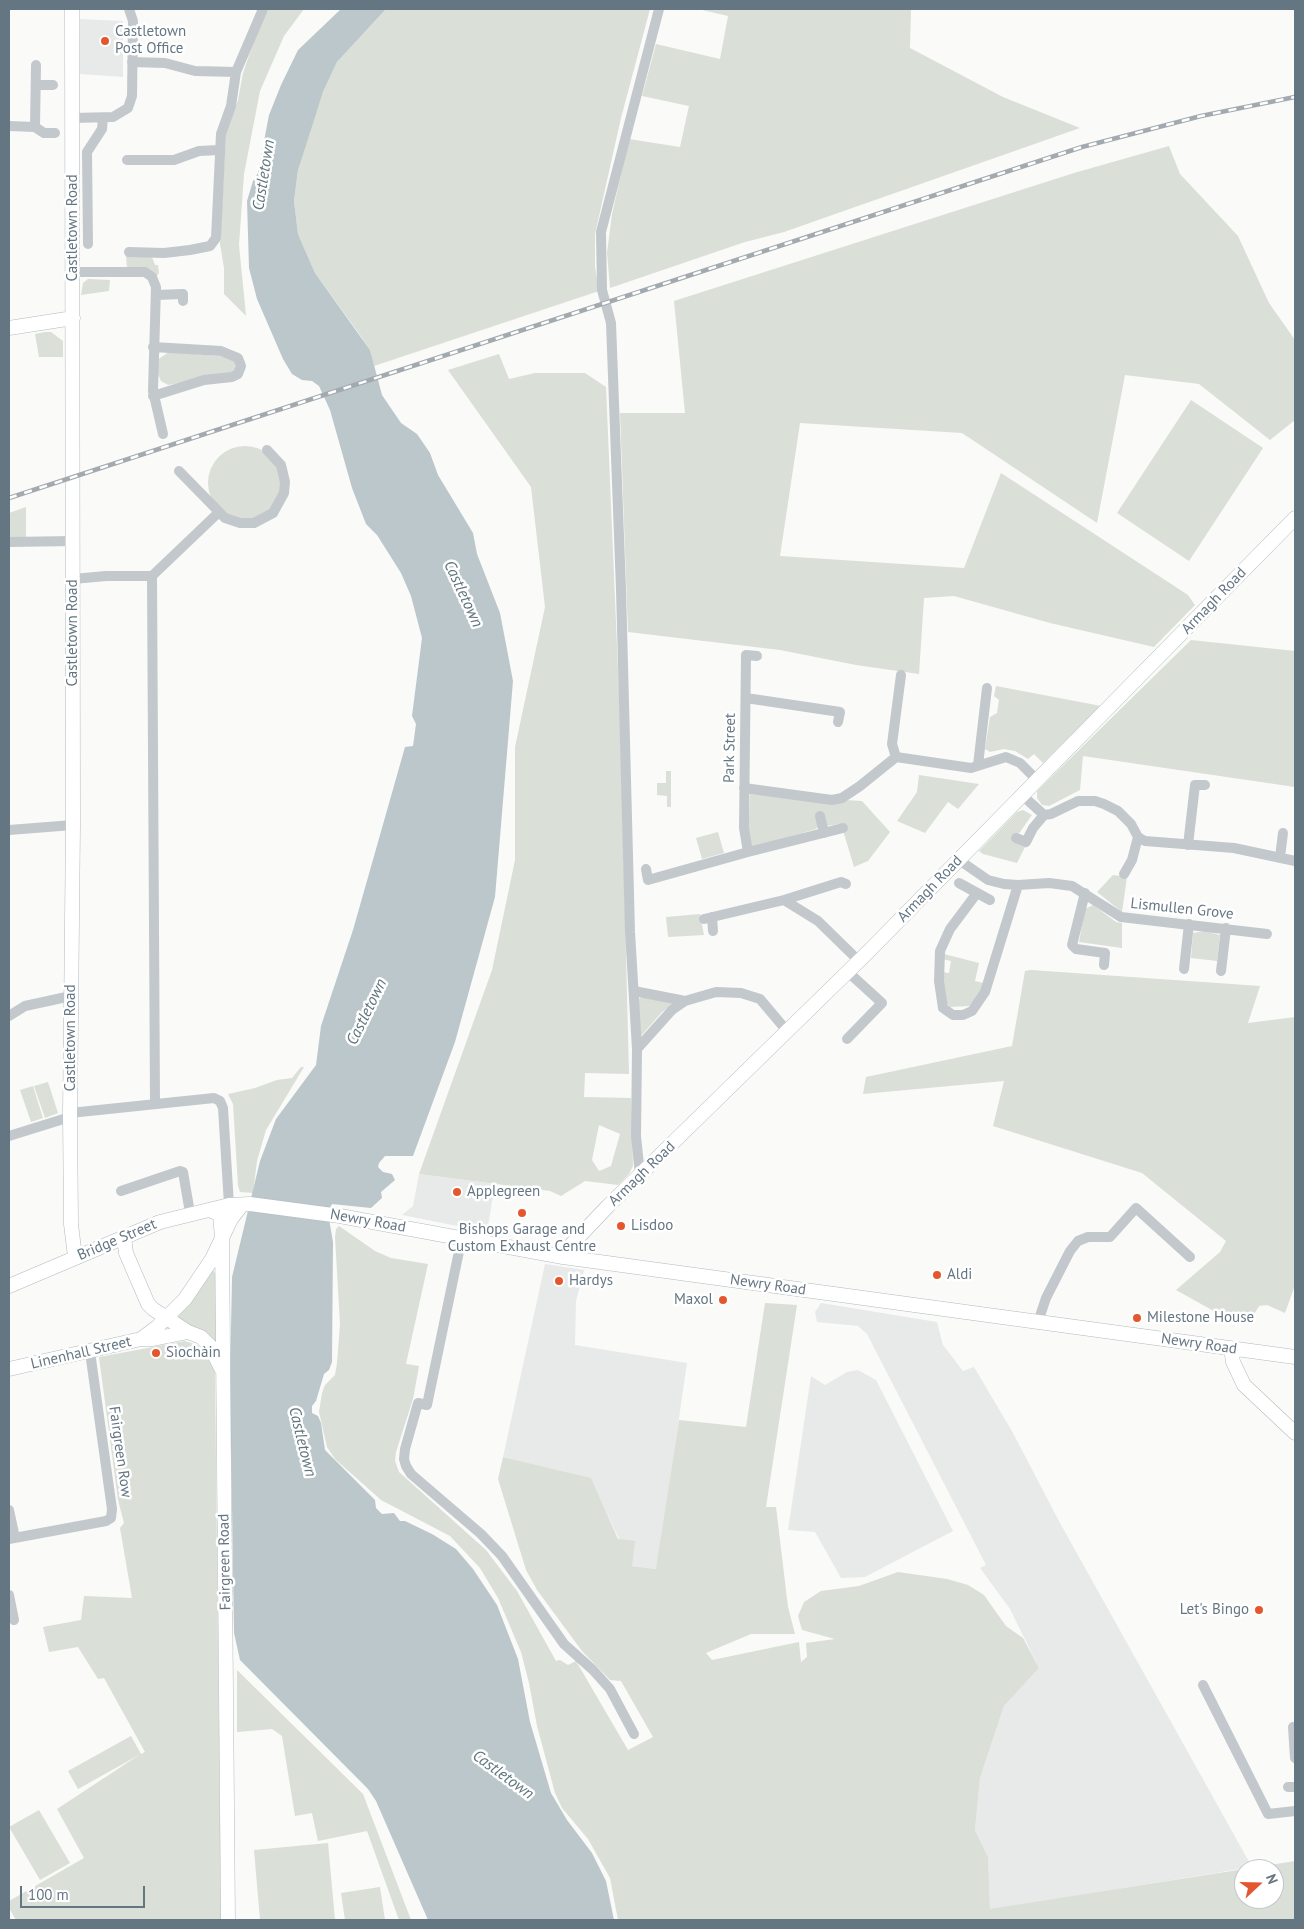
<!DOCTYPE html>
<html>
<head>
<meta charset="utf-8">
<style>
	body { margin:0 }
	#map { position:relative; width:1304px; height:1929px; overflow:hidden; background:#fafaf8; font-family:"PT Sans",sans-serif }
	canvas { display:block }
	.frame { position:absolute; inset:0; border:10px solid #657683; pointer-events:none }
	.north { position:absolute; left:1234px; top:1859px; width:50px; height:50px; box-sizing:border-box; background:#fff; border:1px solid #c1c8cd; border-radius:50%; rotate:69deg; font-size:14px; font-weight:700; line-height:20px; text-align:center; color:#657683 }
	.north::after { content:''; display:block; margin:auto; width:18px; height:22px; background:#e4572e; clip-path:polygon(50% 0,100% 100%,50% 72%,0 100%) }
	.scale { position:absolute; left:20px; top:1886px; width:125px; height:22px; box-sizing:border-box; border:2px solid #657683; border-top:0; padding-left:6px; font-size:15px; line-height:18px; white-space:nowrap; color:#657683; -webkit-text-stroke:4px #fff; paint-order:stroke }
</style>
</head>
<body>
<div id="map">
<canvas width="1304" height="1929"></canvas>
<div class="frame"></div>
<div class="north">N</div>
<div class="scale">100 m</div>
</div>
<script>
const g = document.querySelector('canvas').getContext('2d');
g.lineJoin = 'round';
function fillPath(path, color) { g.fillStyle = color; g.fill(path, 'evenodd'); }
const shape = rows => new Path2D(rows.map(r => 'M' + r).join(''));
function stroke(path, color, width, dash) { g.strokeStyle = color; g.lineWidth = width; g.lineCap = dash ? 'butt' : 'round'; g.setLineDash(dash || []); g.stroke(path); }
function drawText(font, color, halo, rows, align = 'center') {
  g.font = font + ' "PT Sans",sans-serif'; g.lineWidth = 5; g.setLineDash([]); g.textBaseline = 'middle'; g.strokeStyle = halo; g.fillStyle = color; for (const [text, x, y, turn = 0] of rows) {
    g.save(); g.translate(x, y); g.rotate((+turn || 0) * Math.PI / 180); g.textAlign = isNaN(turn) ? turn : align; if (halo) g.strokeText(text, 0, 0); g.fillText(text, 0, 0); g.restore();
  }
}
fillPath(shape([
	[80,19,123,21,123,77,80,74],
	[419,1174,495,1184,487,1232,402,1215,413,1206],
	[545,1264,584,1270,576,1301,575,1345,687,1363,657,1569,632,1566,590,1478,503,1457],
	[821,1303,937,1322,943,1345,963,1371,974,1367,1013,1433,1060,1523,1252,1867,990,1910,988,1857,975,1830,980,1778,1004,1706,1039,1668,1010,1609,980,1568,986,1565,867,1334,858,1326,817,1322,815,1312],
	[858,1370,876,1380,953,1531,865,1577,841,1578,815,1532,788,1530,811,1376,825,1385,847,1372]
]), '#e8e9e9');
fillPath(shape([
	[269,9,304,9,284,36,260,91,244,174,239,245,246,316,224,294,224,268,220,244,226,133,238,100,243,73,262,18],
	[386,9,650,9,621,118,595,234,595,267,599,291,374,366,370,350,360,335,315,273,298,234,294,201,298,170,307,138,323,92,337,62],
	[698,9,911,9,910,48,1003,97,1080,128,784,232,745,242,610,288,607,253,612,214,629,139,680,147,689,106,642,96,656,44,720,59,728,16],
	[1169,146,1180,174,1238,236,1269,303,1295,340,1295,420,1270,440,1199,384,1125,375,1097,523,962,433,800,423,780,556,964,568,1001,473,1188,595,1195,605,1154,647,1050,623,954,596,924,598,919,674,856,665,780,650,628,632,620,413,685,413,674,301,1074,173],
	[126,256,152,257,155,265,158,265,159,273,156,277,127,268],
	[88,279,110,280,109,291,81,295,83,283],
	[45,332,51,332,63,341,63,357,39,357,35,334],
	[169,352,230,357,235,360,236,369,230,374,168,385,161,381,158,374,157,360],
	[499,354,509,379,535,373,585,373,606,387,620,717,629,1074,585,1073,584,1097,631,1098,633,1166,629,1174,618,1185,585,1181,561,1196,550,1191,419,1174,492,970,515,860,515,747,545,607,531,487,448,370],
	[599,1125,620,1134,611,1166,599,1171,592,1160],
	[1191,400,1263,448,1189,561,1117,513],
	'208 483a37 37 0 1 1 74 0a37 37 0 1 1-74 0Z',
	[26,507,26,538,9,538,9,513],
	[1191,640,1295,651,1295,787,1083,756,1080,790,1049,806,1042,805,1037,798,1037,791],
	[996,686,1101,706,1043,763,1034,754,1028,759,1015,751,1004,749,990,752,985,749,990,717,997,713,999,700,994,696],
	[666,771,671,771,671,807,667,807,667,796,657,795,657,783,666,783],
	[919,775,979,784,958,809,948,802,925,833,897,821,917,792],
	[750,794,862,801,890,832,868,861,854,867,841,824,818,827,816,829,755,847,750,845,748,841],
	[1023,810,1032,815,1013,842,1025,847,1017,863,983,854,979,851,1017,812],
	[718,832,724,853,702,859,696,838],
	[1113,875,1127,877,1122,912,1097,892],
	[1093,905,1116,922,1122,923,1122,948,1079,942,1085,909],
	[700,914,704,935,668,937,666,917],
	[1205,931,1220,935,1217,961,1191,958,1193,933],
	[944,954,979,963,975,981,983,983,981,993,969,1006,950,1007,945,1001,942,972,949,973,951,961,942,959],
	[1031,970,1260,986,1248,1023,1295,1017,1295,1285,1285,1313,1267,1305,1259,1306,1253,1316,1219,1314,1176,1290,1220,1252,1226,1241,1142,1173,993,1126,1004,1081,863,1094,866,1077,1012,1046,1025,971],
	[642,996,672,1002,673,1004,662,1012,641,1036,639,1035,639,999],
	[301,1067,304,1067,266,1130,257,1161,253,1193,240,1192,238,1186,233,1104,228,1094,255,1088,277,1080,292,1078],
	[48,1082,58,1113,45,1118,34,1086],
	[33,1086,43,1118,31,1122,20,1090],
	[339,1226,375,1251,391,1258,428,1264,406,1364,419,1366,413,1399,396,1452,395,1461,399,1472,486,1550,517,1591,556,1661,560,1660,568,1665,576,1661,628,1750,653,1737,621,1681,610,1680,582,1651,537,1590,526,1570,498,1479,503,1457,591,1478,618,1539,635,1541,632,1566,656,1569,679,1420,746,1427,765,1303,797,1305,766,1507,776,1507,788,1607,795,1634,751,1634,706,1653,712,1660,799,1642,801,1662,807,1657,806,1643,835,1639,802,1630,798,1616,804,1602,821,1591,859,1586,898,1572,947,1579,968,1585,984,1595,1006,1626,1023,1638,1039,1668,1004,1706,980,1778,975,1830,988,1857,990,1909,1295,1861,1295,1920,618,1920,610,1878,588,1839,562,1808,555,1793,537,1726,529,1683,521,1652,498,1598,480,1568,450,1536,381,1500,335,1459,327,1447,319,1412,322,1393,325,1385,335,1375,337,1363,340,1324,335,1237,336,1229],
	[1244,1869,1274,1869,1274,1899,1244,1899],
	[213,1270,215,1273,221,1354,177,1318],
	[185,1341,197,1345,206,1351,215,1368,221,1920,16,1920,9,1908,9,1901,84,1858,57,1809,139,1755,78,1789,68,1771,131,1736,141,1754,145,1752,104,1678,98,1679,78,1647,49,1652,43,1627,81,1620,84,1596,132,1598,120,1528,124,1523,118,1500,99,1357],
	[237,1670,363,1794,411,1920,399,1920,367,1831,318,1841,312,1813,295,1816,282,1736,272,1729,237,1732],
	[39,1810,70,1863,40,1880,9,1827],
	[328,1843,335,1920,260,1920,254,1850],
	[380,1887,385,1920,345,1920,341,1893]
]), '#dadfd7');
fillPath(shape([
	[341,9,386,9,337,62,323,92,298,170,294,201,298,234,315,273,370,350,382,395,401,423,417,434,430,453,438,475,473,533,477,554,500,613,513,681,495,897,455,1042,413,1156,385,1156,379,1163,378,1167,383,1172,392,1174,395,1180,381,1192,382,1198,371,1208,332,1204,328,1213,333,1242,332,1362,329,1370,324,1374,316,1401,312,1406,312,1413,318,1416,321,1423,325,1450,375,1500,376,1508,382,1514,394,1513,400,1521,405,1521,432,1534,456,1549,473,1569,497,1605,518,1659,530,1722,551,1793,567,1820,592,1853,606,1881,614,1920,428,1920,376,1801,368,1789,240,1660,234,1633,230,1381,232,1277,260,1161,276,1119,316,1065,321,1026,353,930,405,747,413,746,416,724,412,716,422,638,411,596,401,573,377,535,366,524,352,488,330,410,319,386,312,381,302,380,292,374,283,359,257,299,249,268,247,201,253,181,258,173,269,115,281,85,298,50]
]), '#bbc7cb');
const secondary = shape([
	[72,9,73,825,70,1113,71,1224,75,1257],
	[9,328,73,318],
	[210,1210,220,1215,222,1237,228,1920],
	[124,1237,126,1253,148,1304,153,1309,188,1332,201,1337,210,1346,221,1368],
	[563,1257,571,1245,608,1206,865,955,1295,518],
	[9,1286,160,1222,229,1205,250,1204,340,1216,563,1257,1295,1357],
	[141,1339,153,1339,188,1332],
	[1231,1348,1233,1362,1244,1385,1295,1433],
	[9,1369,141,1339,157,1327,185,1299,212,1259,231,1219,242,1205]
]);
stroke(secondary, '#b3babf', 15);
stroke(shape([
	[132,62,165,63,195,71,236,72],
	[36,85,53,85],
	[73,118,113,117,128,108,132,96,133,21,129,9],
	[9,126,35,127,36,65],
	[35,127,44,133,55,133],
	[127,160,174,160,199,151,219,150],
	[88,244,87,152,102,129,103,118],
	[129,252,164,253,190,250,210,246,216,238,221,134,231,106,236,72,263,9],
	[73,272,145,272,152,277,156,287,153,391,163,434],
	[156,295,183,294,183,301],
	[153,347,221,351,238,358,241,366,238,374,232,377,204,380,153,396],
	[179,471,225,518,240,523,254,523,273,513,284,493,285,482,281,465,267,450],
	[9,542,73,541],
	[152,576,155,1103],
	[73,579,106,576,152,576,218,513],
	[901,675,892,744,896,757,971,768,1006,757,1020,763,1037,780],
	[746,698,840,712,838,722],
	[978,765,987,688],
	[744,788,832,800,842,798,860,786,896,757],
	[1022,795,1044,815,1051,814,1078,801,1095,801,1104,804,1118,811,1131,824,1138,837,1145,841,1234,848,1295,861],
	[820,816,824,833],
	[9,830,73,825],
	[1016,838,1026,842,1033,828,1044,815],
	[1188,845,1195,785,1205,785],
	[748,852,843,828],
	[1280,857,1283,833],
	[959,860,988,880,1004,884,1018,885,1049,883,1072,886,1121,917,1267,934],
	[646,869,648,880,748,852,744,828,746,655,757,656],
	[1124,874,1132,860,1138,837],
	[959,883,990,900],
	[977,893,950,929,940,951,939,981,943,1008,953,1015,963,1015,972,1011,985,992,1018,885],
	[1085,893,1072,945,1076,949,1105,953,1104,965],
	[784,900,841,882,846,884],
	[712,917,713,931],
	[704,919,784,900,818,921,859,961],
	[1184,969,1189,924],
	[1221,971,1226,928],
	[634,991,685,1001],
	[9,1016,25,1006,71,996],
	[847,1039,882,1003,848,972],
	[637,1049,672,1010,685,1001,716,992,741,993,760,999,787,1031],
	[70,1113,214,1098,220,1101,223,1108,229,1205],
	[9,1136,70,1117],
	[640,1175,636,1136,637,1049,630,932,621,589,611,323,602,290,601,232,659,9],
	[121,1191,180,1171,183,1172,190,1213],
	[462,1237,427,1405,418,1403,405,1449,404,1459,406,1466,411,1474,481,1534,502,1556,564,1644,593,1670,610,1689,634,1734],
	[1038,1322,1046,1298,1070,1251,1078,1241,1088,1237,1110,1237,1136,1208,1190,1257],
	[9,1510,15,1538],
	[9,1539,106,1521,111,1518,112,1509,90,1352],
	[9,1595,14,1620],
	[1203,1685,1268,1814,1295,1811],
	[1293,1727,1295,1758],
	[1288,1787,1295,1787]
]), '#c3c8cc', 10);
stroke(secondary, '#fff', 14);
const rail = shape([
	[9,498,1082,147,1201,116,1295,97]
]);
stroke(rail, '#a2aab0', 4.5);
stroke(rail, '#fff', 2.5, [8]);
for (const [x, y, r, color] of [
	[105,41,5,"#e4572e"],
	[457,1192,5,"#e4572e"],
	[522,1213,5,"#e4572e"],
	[621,1226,5,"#e4572e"],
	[937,1275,5,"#e4572e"],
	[559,1281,5,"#e4572e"],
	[723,1300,5,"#e4572e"],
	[1137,1318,5,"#e4572e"],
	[156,1353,5,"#e4572e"],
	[1259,1610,5,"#e4572e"]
]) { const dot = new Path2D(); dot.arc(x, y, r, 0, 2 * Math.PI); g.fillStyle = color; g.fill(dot); stroke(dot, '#fff', 2); }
drawText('15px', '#657683', '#fff', [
	["Castletown",115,32],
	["Post Office",115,49],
	["Applegreen",467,1192],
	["Lisdoo",631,1226],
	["Bishops Garage and",522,1230,"center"],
	["Custom Exhaust Centre",522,1247,"center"],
	["Aldi",947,1275],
	["Hardys",569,1281],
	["Maxol",713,1300,"right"],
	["Milestone House",1147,1318],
	["Sìochàin",166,1353],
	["Let's Bingo",1249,1610,"right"]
], 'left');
drawText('15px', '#657683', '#fff', [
	["Castletown Road",73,228,-90],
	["Armagh Road",1214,601,-46],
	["Castletown Road",73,633,-90],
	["Park Street",730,748,-89],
	["Armagh Road",930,889,-46],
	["Lismullen Grove",1182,909,6],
	["Castletown Road",71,1038,-90],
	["Armagh Road",642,1174,-44],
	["Newry Road",368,1221,10],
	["Bridge Street",117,1240,-23],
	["Newry Road",768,1285,8],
	["Newry Road",1199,1344,8],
	["Linenhall Street",81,1353,-13],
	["Fairgreen Row",120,1452,82],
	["Fairgreen Road",225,1562,-91]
]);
drawText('italic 16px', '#60757c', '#fff', [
	["Castletown",264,175,-81],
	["Castletown",463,594,65],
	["Castletown",367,1012,-64],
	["Castletown",302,1442,76],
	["Castletown",503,1775,36]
]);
</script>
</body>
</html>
